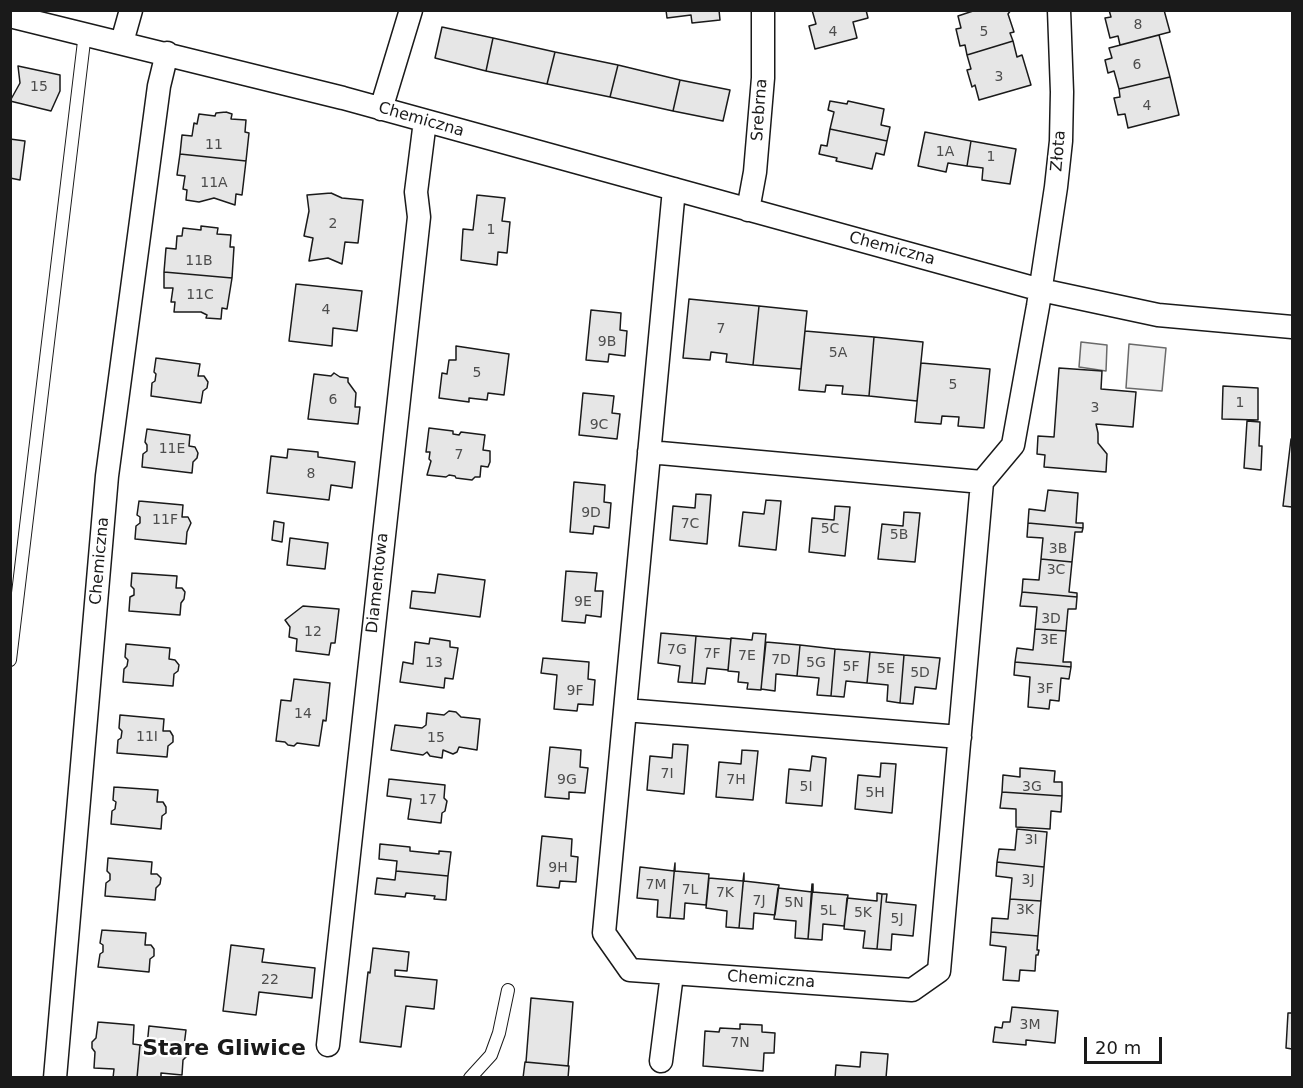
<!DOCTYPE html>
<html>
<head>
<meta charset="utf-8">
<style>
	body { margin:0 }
	#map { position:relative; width:1303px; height:1088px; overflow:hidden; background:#fff; font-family:"DejaVu Sans",sans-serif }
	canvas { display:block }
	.frame { position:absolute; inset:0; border:12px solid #1a1a1a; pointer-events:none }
	.scale { position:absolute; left:1084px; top:1037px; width:78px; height:27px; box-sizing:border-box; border:3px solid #1a1a1a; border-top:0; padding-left:8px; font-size:18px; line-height:21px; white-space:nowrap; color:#1a1a1a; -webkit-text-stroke:4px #fff; paint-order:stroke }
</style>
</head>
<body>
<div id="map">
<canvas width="1303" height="1088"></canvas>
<div class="frame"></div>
<div class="scale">20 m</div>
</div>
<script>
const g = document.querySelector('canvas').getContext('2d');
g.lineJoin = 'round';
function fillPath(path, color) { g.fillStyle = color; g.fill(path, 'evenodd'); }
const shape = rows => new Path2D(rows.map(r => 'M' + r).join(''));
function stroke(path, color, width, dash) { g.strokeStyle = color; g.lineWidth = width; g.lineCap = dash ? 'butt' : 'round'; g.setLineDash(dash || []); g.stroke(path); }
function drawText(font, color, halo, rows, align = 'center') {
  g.font = font + ' "DejaVu Sans",sans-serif'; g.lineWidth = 4.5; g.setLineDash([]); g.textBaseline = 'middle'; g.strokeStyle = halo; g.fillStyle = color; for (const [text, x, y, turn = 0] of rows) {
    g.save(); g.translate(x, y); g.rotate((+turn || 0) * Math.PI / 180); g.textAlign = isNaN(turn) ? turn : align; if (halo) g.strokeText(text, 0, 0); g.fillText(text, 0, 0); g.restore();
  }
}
const built = shape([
	[1081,342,1107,345,1106,371,1079,367,1081,342],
	[1129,344,1166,348,1162,391,1126,388,1129,344]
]);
fillPath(built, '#ededed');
stroke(built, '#6a6a6a', 1.5);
const building = shape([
	[666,10,719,10,720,20,692,23,691,15,667,18,666,10],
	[812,10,866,10,868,18,853,22,857,38,815,49,809,26,816,24,812,10],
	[976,10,1011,10,1008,14,1014,32,1010,33,1013,41,967,55,965,45,960,46,956,29,961,28,958,16,976,10],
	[1109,10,1164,10,1170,32,1120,45,1118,36,1110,38,1105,18,1111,17,1109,10],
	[442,27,493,38,486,71,435,58,442,27],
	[1159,35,1170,77,1119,89,1114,71,1108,73,1105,60,1112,58,1109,48,1159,35],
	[493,38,555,52,547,84,486,71,493,38],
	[1013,41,1017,57,1022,55,1031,85,979,100,975,85,972,87,967,70,971,69,967,55,1013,41],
	[555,52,618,65,610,97,547,84,555,52],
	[618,65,680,80,673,111,610,97,618,65],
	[18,66,60,75,60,91,51,111,10,101,20,83,18,66],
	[1170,77,1179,115,1128,128,1125,114,1118,115,1114,98,1120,97,1119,89,1170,77],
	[680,80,730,90,723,121,673,111,680,80],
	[830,101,847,104,848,101,884,109,881,125,890,127,887,141,830,129,834,112,828,110,830,101],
	[226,112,232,114,231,119,246,120,245,132,249,133,246,161,180,154,182,135,192,136,194,123,197,124,199,114,215,116,216,113,226,112],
	[830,129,887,141,884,155,876,153,872,169,836,161,837,158,819,154,821,145,827,146,830,129],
	[925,132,971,141,967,166,948,163,946,172,918,166,925,132],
	[10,139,25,141,20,180,10,178,10,139],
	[971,141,1016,149,1010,184,982,180,983,168,967,166,971,141],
	[180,154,246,161,242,195,236,194,235,205,214,198,199,202,186,200,187,190,183,189,185,176,177,175,180,154],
	[331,193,342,198,363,200,358,243,345,242,342,264,328,258,309,261,313,238,304,236,309,211,307,195,331,193],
	[477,195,505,198,502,221,510,222,507,253,498,252,497,265,461,260,463,229,473,230,477,195],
	[201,226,218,228,217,234,231,235,230,247,234,247,232,278,164,272,166,248,176,249,177,236,182,236,183,228,201,230,201,226],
	[164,272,232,278,227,309,222,308,221,319,206,318,207,315,201,312,174,312,175,302,171,302,173,288,164,288,164,272],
	[296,284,362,291,357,331,333,328,332,346,289,341,296,284],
	[689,299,759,306,753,365,726,362,727,354,711,352,710,360,683,358,689,299],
	[759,306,807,311,801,369,753,365,759,306],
	[591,310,621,313,620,330,627,331,625,356,609,354,608,362,586,360,591,310],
	[805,331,874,337,869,396,842,394,843,386,826,385,825,392,799,390,805,331],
	[874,337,923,342,917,401,869,396,874,337],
	[456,346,509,354,504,395,488,393,487,400,469,398,469,402,439,398,442,373,447,374,449,360,456,360,456,346],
	[156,358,200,364,198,376,204,376,208,382,207,388,203,391,201,403,151,396,152,383,155,381,156,374,154,372,156,358],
	[921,363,990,369,984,428,958,426,959,417,942,416,941,424,915,422,921,363],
	[1059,368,1102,371,1101,389,1136,392,1133,427,1096,424,1098,433,1098,443,1107,454,1106,472,1044,467,1045,455,1037,454,1038,436,1054,437,1059,368],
	[334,373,340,377,348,378,348,382,356,393,355,407,360,407,358,424,308,419,314,374,331,376,334,373],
	[1223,386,1258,388,1258,420,1222,419,1223,386],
	[583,393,614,396,612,413,620,414,617,439,579,435,583,393],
	[1247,421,1260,422,1259,446,1262,446,1261,470,1244,468,1247,421],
	[429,428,453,431,453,434,459,435,461,432,485,435,483,450,490,451,490,462,488,467,481,466,480,477,475,477,472,480,456,478,455,476,449,475,446,477,427,475,431,461,429,459,430,452,426,452,429,428],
	[147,429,190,435,189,446,195,447,198,453,197,458,193,462,192,473,142,467,143,454,147,451,147,445,145,442,147,429],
	[1291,439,1292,439,1292,507,1283,506,1291,439],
	[288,449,318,452,318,457,355,462,352,488,331,485,329,500,267,493,271,456,287,458,288,449],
	[574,482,605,485,604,502,611,503,609,528,594,526,593,534,570,532,574,482],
	[1048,490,1078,493,1076,523,1083,523,1083,528,1028,523,1029,509,1045,511,1048,490],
	[696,494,711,495,707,544,670,540,673,506,695,508,696,494],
	[766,500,781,501,776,550,739,546,743,512,764,514,766,500],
	[139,501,183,505,182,517,188,517,191,523,187,532,186,544,135,539,136,526,140,523,140,517,137,515,139,501],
	[835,506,850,507,845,556,809,552,812,518,834,520,835,506],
	[904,512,920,513,915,562,878,559,882,524,903,526,904,512],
	[274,521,284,523,282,542,272,540,274,521],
	[1028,523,1083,528,1082,532,1075,532,1072,562,1041,559,1043,538,1027,537,1028,523],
	[290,538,328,543,325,569,287,565,290,538],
	[1041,559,1072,562,1069,592,1077,593,1077,597,1022,592,1023,579,1039,580,1041,559],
	[566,571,597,573,595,591,603,591,601,617,586,615,585,623,562,621,566,571],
	[132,573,177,576,176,588,182,588,185,592,184,599,181,603,180,615,129,611,130,597,134,595,134,589,131,586,132,573],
	[438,574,485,580,480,617,410,608,412,591,435,593,438,574],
	[1022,592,1077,597,1076,609,1068,609,1066,631,1035,629,1037,607,1020,606,1022,592],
	[303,606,339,609,335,643,331,643,329,655,296,651,297,639,289,637,290,627,285,620,303,606],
	[1035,629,1066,631,1063,662,1071,662,1071,667,1015,662,1017,648,1033,650,1035,629],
	[661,633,696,636,692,683,678,682,680,666,658,663,661,633],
	[753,633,766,634,761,690,747,689,748,683,738,682,739,672,728,671,731,638,752,640,753,633],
	[696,636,731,639,728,670,707,668,705,684,692,683,696,636],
	[430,638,450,641,450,647,458,648,453,679,445,678,444,688,400,682,403,662,413,664,415,642,429,644,430,638],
	[766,642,800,645,797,676,776,674,775,691,761,689,766,642],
	[126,644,170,648,169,659,175,660,179,665,178,671,174,674,173,686,123,682,124,669,127,666,128,660,125,657,126,644],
	[800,645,835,649,831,696,817,695,819,678,797,676,800,645],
	[835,649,870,652,867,683,846,681,844,697,831,696,835,649],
	[870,652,904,655,900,703,887,701,888,685,867,683,870,652],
	[904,655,940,658,936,689,915,687,913,704,900,703,904,655],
	[543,658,589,662,588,679,595,680,593,705,578,704,577,711,554,709,557,675,541,673,543,658],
	[1015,662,1071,667,1069,679,1061,678,1059,701,1050,700,1049,709,1028,707,1030,677,1014,675,1015,662],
	[294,679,330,683,326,721,323,720,319,746,297,743,294,746,288,745,285,742,276,741,281,700,291,701,294,679],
	[449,711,456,712,461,717,480,719,477,750,459,747,457,752,453,754,443,750,442,758,430,756,427,752,423,755,391,750,395,725,422,728,426,725,427,713,444,715,449,711],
	[120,715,164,719,163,731,170,731,173,736,173,742,168,746,167,757,117,753,118,740,121,738,122,731,119,728,120,715],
	[673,744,688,745,684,794,647,790,650,756,672,758,673,744],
	[550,747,581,750,580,767,588,768,585,793,569,792,569,799,545,797,550,747],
	[742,750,758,751,753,800,716,797,719,762,741,764,742,750],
	[812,756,826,758,822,806,786,803,789,769,810,771,812,756],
	[881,763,896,764,892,813,855,809,858,775,880,777,881,763],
	[1020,768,1055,771,1054,782,1062,782,1062,796,1002,792,1003,775,1020,777,1020,768],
	[389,779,445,785,444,798,447,801,445,811,442,813,441,823,408,819,411,799,387,796,389,779],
	[114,787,158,790,157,802,163,802,166,807,166,813,162,816,161,829,111,824,112,811,115,809,116,802,113,800,114,787],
	[1002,792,1062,796,1061,812,1051,811,1050,829,1016,827,1016,809,1000,808,1002,792],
	[1017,829,1047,832,1044,867,997,862,999,849,1015,850,1017,829],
	[542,836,572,839,571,856,578,857,576,882,560,881,559,888,537,886,542,836],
	[380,844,410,847,410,851,439,854,439,851,451,852,448,876,396,871,397,861,379,859,380,844],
	[108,858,152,862,151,874,157,874,161,878,160,884,156,888,155,900,105,896,106,883,110,880,110,874,107,871,108,858],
	[997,862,1044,867,1041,901,1010,899,1012,878,996,876,997,862],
	[675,863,670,918,657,917,658,900,637,898,640,867,674,871,675,863],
	[675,863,675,871,709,874,706,905,685,903,684,919,670,918,675,863],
	[396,871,448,876,446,900,434,899,435,896,406,893,405,897,375,894,377,878,395,880,396,871],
	[744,873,739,928,726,927,727,911,706,908,709,878,743,881,744,873],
	[744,874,744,881,779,885,775,915,754,913,753,929,739,928,744,874],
	[812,884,808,939,795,938,796,921,774,919,778,888,812,892,812,884],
	[813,884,813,892,848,895,844,926,823,924,822,940,808,939,813,884],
	[877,893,882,894,877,949,863,948,865,931,844,929,847,898,877,901,877,893],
	[882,894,887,894,886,902,916,905,913,936,892,934,891,950,877,949,882,894],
	[1010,899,1041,901,1038,936,991,932,992,918,1008,919,1010,899],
	[102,930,146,933,145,945,151,945,154,949,154,956,150,959,149,972,98,967,100,954,103,952,103,945,100,943,102,930],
	[991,932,1038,936,1037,950,1039,950,1038,955,1036,955,1035,971,1020,970,1019,981,1003,980,1006,947,990,945,991,932],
	[231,945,264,949,262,962,315,968,312,998,259,992,256,1015,223,1011,231,945],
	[373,948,409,952,407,971,395,970,395,976,437,980,434,1009,406,1006,401,1047,360,1042,368,972,370,973,373,948],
	[531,998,573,1002,568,1066,526,1062,531,998],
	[1012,1007,1058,1011,1055,1043,1026,1040,1026,1045,993,1042,995,1027,1002,1028,1003,1022,1010,1022,1012,1007],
	[1288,1013,1292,1013,1292,1049,1286,1048,1288,1013],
	[98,1022,134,1025,133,1044,140,1045,137,1078,113,1078,114,1069,94,1068,95,1052,92,1048,92,1042,96,1038,98,1022],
	[740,1024,762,1025,762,1032,775,1033,774,1053,764,1053,763,1071,703,1066,705,1031,719,1032,720,1028,740,1029,740,1024],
	[149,1026,186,1030,184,1046,188,1050,187,1056,183,1060,182,1075,161,1073,161,1078,137,1078,140,1045,147,1046,149,1026],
	[861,1052,888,1054,886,1078,835,1078,836,1065,860,1067,861,1052],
	[525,1062,569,1066,568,1078,523,1078,525,1062]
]);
fillPath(building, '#e6e6e6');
stroke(building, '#1a1a1a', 1.5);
const lane = shape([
	[10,660,85,33],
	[470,1078,491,1055,499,1033,508,990]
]);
const street = shape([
	[10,16,343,98,1041,290,1158,315,1292,327],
	[122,42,131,10],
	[381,109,411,10],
	[674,189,604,933,630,970,912,990,939,971,982,482,1013,445,1038,306,1056,187,1061,141,1062,92,1059,10],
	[748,210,755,172,763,78,763,10],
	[649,452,982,482],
	[625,710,960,737],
	[328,1045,419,217,416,192,425,121],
	[661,1061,672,974],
	[55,1078,107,476,159,86,167,53]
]);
stroke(lane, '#1a1a1a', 14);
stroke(street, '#1a1a1a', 25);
stroke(lane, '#fff', 12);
stroke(street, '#fff', 22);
drawText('14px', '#4d4d4d', null, [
	["8",1138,25],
	["4",833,32],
	["5",984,32],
	["6",1137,65],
	["3",999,77],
	["15",39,87],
	["4",1147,106],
	["11",214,145],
	["1A",945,152],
	["1",991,157],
	["11A",214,183],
	["2",333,224],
	["1",491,230],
	["11B",199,261],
	["11C",200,295],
	["4",326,310],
	["7",721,329],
	["9B",607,342],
	["5A",838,353],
	["5",477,373],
	["5",953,385],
	["6",333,400],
	["1",1240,403],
	["3",1095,408],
	["9C",599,425],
	["11E",172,449],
	["7",459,455],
	["8",311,474],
	["9D",591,513],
	["11F",165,520],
	["7C",690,524],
	["5C",830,529],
	["5B",899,535],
	["3B",1058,549],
	["3C",1056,570],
	["9E",583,602],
	["3D",1051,619],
	["12",313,632],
	["3E",1049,640],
	["7G",677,650],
	["7F",712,654],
	["7E",747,656],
	["7D",781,660],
	["13",434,663],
	["5G",816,663],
	["5F",851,667],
	["5E",886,669],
	["5D",920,673],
	["3F",1045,689],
	["9F",575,691],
	["14",303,714],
	["11I",147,737],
	["15",436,738],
	["7I",667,774],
	["9G",567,780],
	["7H",736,780],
	["5I",806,787],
	["3G",1032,787],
	["5H",875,793],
	["17",428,800],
	["3I",1031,840],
	["9H",558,868],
	["3J",1028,880],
	["7M",656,885],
	["7L",690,890],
	["7K",725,893],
	["7J",759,901],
	["5N",794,903],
	["3K",1025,910],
	["5L",828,911],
	["5K",863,913],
	["5J",897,919],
	["22",270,980],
	["3M",1030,1025],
	["7N",740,1043]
]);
drawText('16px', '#1a1a1a', '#fff', [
	["Srebrna",760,110,-86],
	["Chemiczna",421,120,16],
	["Złota",1059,151,-85],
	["Chemiczna",892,249,15],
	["Chemiczna",100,561,-85],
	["Diamentowa",378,583,-84],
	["Chemiczna",771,980,4]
]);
drawText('bold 22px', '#1a1a1a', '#fff', [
	["Stare Gliwice",224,1049]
]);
</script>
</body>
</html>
